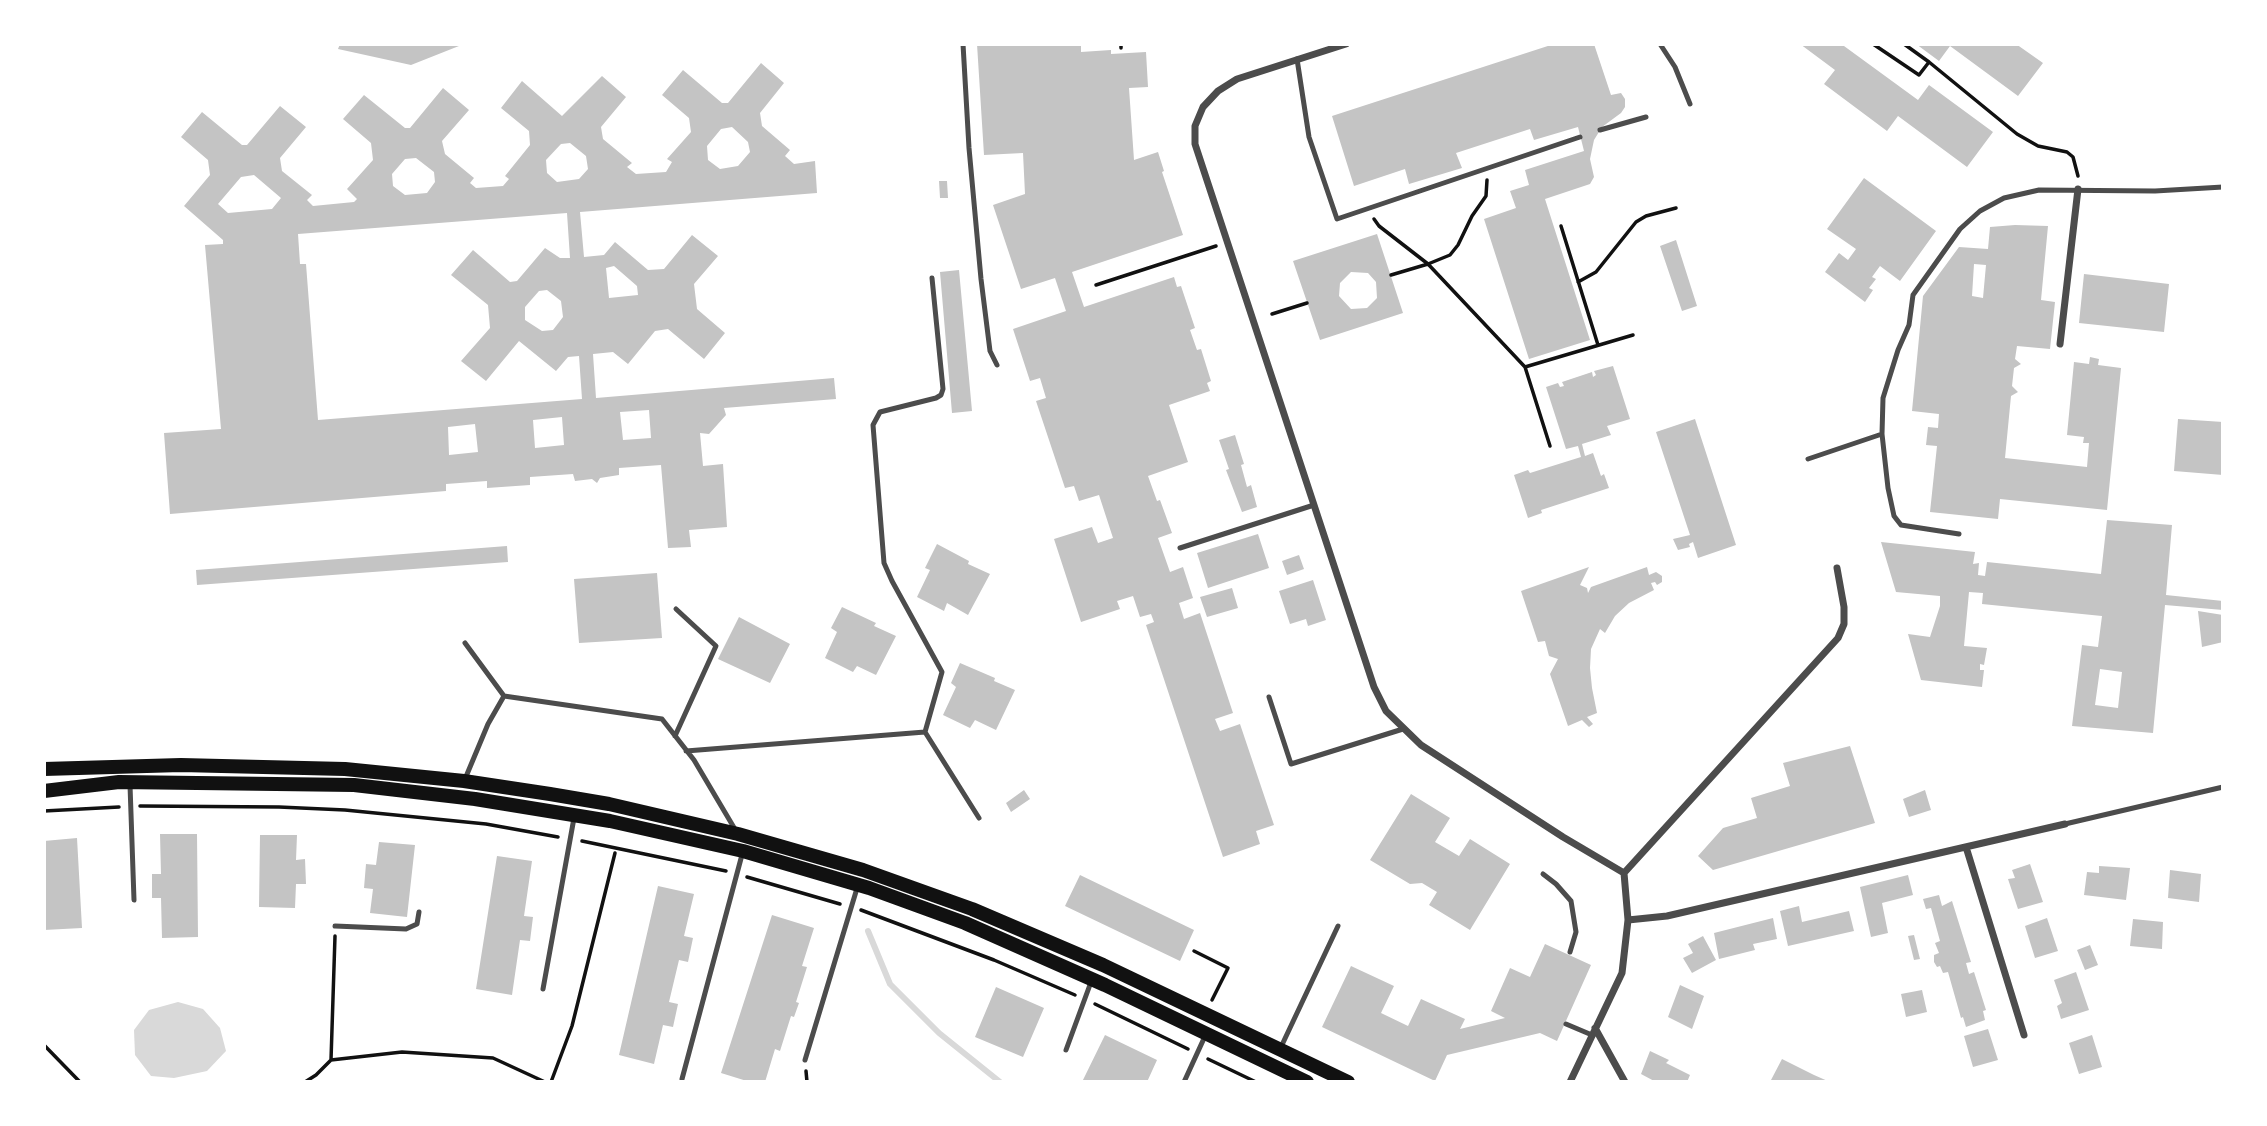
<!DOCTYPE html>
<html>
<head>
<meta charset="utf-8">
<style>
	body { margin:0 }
	#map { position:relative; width:2267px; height:1126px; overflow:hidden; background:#fff; font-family:"Roboto Condensed",sans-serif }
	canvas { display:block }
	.frame { position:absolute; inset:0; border:46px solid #fff; pointer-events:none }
</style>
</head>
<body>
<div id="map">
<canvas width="2267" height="1126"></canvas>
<div class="frame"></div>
</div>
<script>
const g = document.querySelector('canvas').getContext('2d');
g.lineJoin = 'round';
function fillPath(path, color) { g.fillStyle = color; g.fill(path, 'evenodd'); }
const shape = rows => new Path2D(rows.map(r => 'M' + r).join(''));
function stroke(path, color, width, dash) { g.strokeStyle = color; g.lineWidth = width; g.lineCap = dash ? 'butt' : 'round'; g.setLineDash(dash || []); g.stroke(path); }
fillPath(shape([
	[178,1002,203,1009,220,1028,226,1051,207,1071,174,1078,151,1076,135,1055,134,1030,149,1010]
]), '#d9d9d9');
stroke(shape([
	[868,931,890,984,939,1033,1000,1082]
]), '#d9d9d9', 6);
fillPath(shape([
	[340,44,464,44,411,65,338,49],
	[977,44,1081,44,1081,52,1111,50,1111,54,1146,52,1148,87,1129,88,1134,160,1158,152,1164,171,1162,172,1183,235,1072,272,1084,307,1174,277,1177,287,1181,286,1195,328,1190,330,1197,350,1201,349,1211,381,1207,383,1210,391,1169,405,1188,462,1148,476,1157,501,1160,500,1172,533,1158,538,1170,572,1183,567,1193,598,1179,603,1184,619,1200,613,1233,713,1215,719,1220,731,1240,724,1274,825,1256,831,1260,844,1223,857,1146,625,1154,622,1151,614,1140,617,1133,596,1117,601,1120,609,1081,622,1054,539,1092,527,1098,543,1113,538,1099,495,1079,501,1074,486,1065,488,1036,401,1046,398,1040,378,1030,381,1013,329,1066,311,1055,278,1021,289,993,205,1025,194,1023,153,984,155],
	[1554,44,1594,44,1611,95,1621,93,1625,99,1625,107,1621,113,1602,127,1594,140,1590,159,1594,177,1590,184,1545,199,1590,340,1529,359,1484,219,1516,208,1510,191,1529,185,1525,170,1584,151,1578,127,1534,140,1530,129,1456,153,1462,168,1409,184,1405,169,1354,186,1332,116],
	[1800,44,1845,44,1844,46,1918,100,1929,85,1993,132,1967,167,1898,116,1887,131,1824,84,1835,70],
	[1916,44,2016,44,2043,63,2018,96,1950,46,1939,61],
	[761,63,784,83,760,113,762,126,790,150,785,156,794,164,815,161,817,193,580,212,584,257,604,255,615,242,648,270,664,269,692,235,718,256,694,284,697,309,725,333,704,359,668,329,655,331,628,364,613,352,593,354,596,398,834,378,836,399,724,408,726,415,709,434,700,433,703,466,723,464,727,527,689,530,691,547,668,548,661,465,619,468,619,475,600,478,597,483,592,479,575,481,573,474,530,477,530,485,487,488,487,481,446,484,446,491,170,514,164,433,221,429,205,245,223,244,223,240,184,206,210,175,208,160,181,137,202,112,242,145,247,145,280,106,306,127,280,158,282,171,312,195,307,200,313,206,354,202,357,199,347,189,373,160,371,143,343,119,364,95,405,128,410,128,443,88,469,110,442,141,445,154,474,178,470,183,476,188,503,186,509,179,505,176,530,145,529,131,501,108,522,81,562,116,602,76,626,97,601,127,603,139,632,163,627,167,636,174,666,172,672,162,667,159,691,132,689,118,662,95,683,70,722,103,728,103],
	[732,127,748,142,750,152,738,166,720,169,708,160,707,146,721,129],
	[570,143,586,156,588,169,579,179,557,182,547,173,546,160,561,144],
	[416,158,434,172,435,182,427,193,405,195,393,186,392,174,405,159],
	[254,175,281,198,272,209,228,213,218,204,241,177],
	[567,213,570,258,560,258,545,248,517,281,510,282,473,250,451,275,488,305,490,328,461,361,486,381,519,341,556,371,568,357,579,356,582,399,318,420,306,264,300,264,298,234],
	[614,266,637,286,638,295,609,298,606,268],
	[547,290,561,301,563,317,553,330,542,331,525,320,525,307,539,291],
	[649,410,651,438,623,440,620,412],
	[562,417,564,445,535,448,533,420],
	[475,424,478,452,449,455,448,427],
	[1864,178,1936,231,1900,281,1880,266,1872,277,1876,279,1869,288,1873,290,1865,302,1825,272,1839,253,1848,260,1856,249,1827,229],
	[939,181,947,181,948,198,940,198],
	[2015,225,2048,226,2041,300,2055,302,2050,349,2017,346,2015,359,2021,364,2014,368,2012,386,2018,392,2011,396,2005,458,2087,467,2089,443,2083,443,2084,437,2067,435,2074,362,2089,364,2090,357,2099,359,2098,365,2121,368,2107,510,2000,499,1998,519,1930,512,1937,446,1926,445,1928,427,1938,428,1939,414,1912,411,1923,296,1959,247,1988,249,1990,227],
	[1974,264,1986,265,1983,298,1972,296],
	[1377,234,1403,313,1320,340,1293,261],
	[1351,272,1368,273,1376,282,1377,298,1367,308,1351,309,1339,296,1340,283],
	[1676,240,1697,306,1682,311,1660,246],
	[959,270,972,411,952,413,940,272],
	[2084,274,2169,284,2164,332,2079,323],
	[1613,366,1630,419,1607,426,1611,435,1582,444,1585,456,1593,453,1601,476,1604,474,1609,488,1541,510,1542,513,1528,518,1514,475,1528,470,1530,473,1581,457,1578,446,1566,449,1546,387,1558,383,1560,387,1564,386,1562,382,1592,372,1593,377,1596,375,1594,371],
	[1695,419,1736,545,1698,558,1693,542,1689,544,1690,547,1678,550,1673,539,1690,535,1656,432],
	[2178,419,2223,422,2223,475,2174,471],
	[1235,435,1244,464,1241,465,1247,487,1251,485,1257,507,1242,512,1226,470,1229,469,1219,440],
	[2107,520,2172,525,2166,595,2223,601,2223,610,2165,605,2153,733,2072,726,2082,645,2098,647,2102,616,1982,604,1983,593,1969,592,1964,646,1987,648,1984,665,1980,664,1980,670,1984,670,1982,687,1921,680,1908,634,1930,637,1940,606,1940,596,1896,592,1881,542,1975,552,1973,564,1979,563,1978,575,1985,576,1987,562,2101,574],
	[2100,669,2122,672,2118,708,2095,705],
	[1258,534,1269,568,1208,588,1197,553],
	[937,544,969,561,968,564,990,574,968,615,947,603,944,611,917,597,930,570,925,568],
	[507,546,508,562,197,585,196,570],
	[1299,555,1304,569,1287,575,1282,561],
	[1589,567,1580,585,1587,588,1588,593,1591,587,1647,567,1649,575,1656,572,1662,576,1662,582,1657,585,1655,582,1651,583,1654,590,1629,603,1615,616,1605,633,1600,629,1591,649,1590,668,1592,688,1597,713,1587,717,1593,724,1589,727,1582,720,1568,726,1550,674,1558,659,1549,656,1545,641,1538,642,1521,591],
	[657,573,662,638,579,643,574,579],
	[1313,580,1326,620,1308,626,1306,619,1290,624,1279,591],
	[1232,588,1238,608,1207,617,1200,597],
	[842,607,876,623,874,626,896,636,876,675,857,666,853,672,825,658,837,632,831,628],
	[2198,611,2223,615,2223,642,2202,647],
	[739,617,790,644,770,683,718,659],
	[960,663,995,678,994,681,1015,690,996,730,975,720,970,728,943,715,956,687,951,683],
	[1850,746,1875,823,1713,870,1698,856,1723,828,1757,818,1751,798,1790,786,1783,763],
	[1024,790,1030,799,1011,812,1006,803],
	[1925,790,1931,810,1909,817,1903,799],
	[1411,794,1450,818,1435,842,1459,856,1470,839,1510,864,1470,930,1429,905,1437,892,1422,883,1410,884,1370,860],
	[160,834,197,834,198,937,162,938,161,898,152,898,152,874,161,874],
	[260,835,297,835,296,860,305,859,306,884,296,884,295,908,259,907],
	[77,838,82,928,44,930,44,841],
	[379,842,415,845,407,917,370,913,373,889,364,888,366,864,376,865],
	[497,856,532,861,524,916,533,917,530,941,520,940,512,995,476,989],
	[2030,864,2043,902,2018,909,2008,879,2015,878,2012,870],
	[2099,866,2130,868,2126,900,2084,895,2087,872,2099,873],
	[2170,870,2201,874,2199,902,2168,898],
	[1080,875,1194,930,1180,961,1065,906],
	[1908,875,1913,895,1882,903,1888,933,1871,937,1860,887],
	[658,886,694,894,684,936,693,938,688,962,679,960,669,1002,678,1004,673,1027,663,1025,654,1064,619,1055],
	[1939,895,1942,906,1952,901,1971,962,1966,963,1969,974,1974,972,1986,1010,1983,1011,1985,1020,1966,1027,1963,1017,1961,1018,1948,972,1943,973,1940,966,1937,967,1934,962,1934,955,1939,953,1935,943,1940,941,1931,908,1926,909,1923,899],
	[1799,906,1802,922,1849,911,1854,931,1788,946,1780,911],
	[772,915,814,928,802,966,807,967,796,1002,799,1003,794,1017,791,1016,780,1051,775,1049,765,1082,750,1082,721,1073],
	[1773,918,1777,939,1753,944,1755,950,1719,959,1714,933],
	[2047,918,2058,951,2035,958,2025,926],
	[2133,919,2163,922,2162,949,2130,946],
	[1914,935,1920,959,1914,960,1908,936],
	[1703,936,1716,960,1692,973,1683,958,1693,953,1688,944],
	[1545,944,1591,965,1557,1041,1540,1033,1447,1055,1435,1081,1322,1027,1351,966,1394,986,1381,1013,1408,1026,1421,999,1465,1019,1460,1029,1505,1018,1491,1011,1510,968,1530,977],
	[2090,945,2098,965,2085,970,2077,950],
	[2076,972,2089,1010,2061,1019,2057,1006,2062,1003,2054,980],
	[1680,985,1704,996,1692,1029,1668,1017],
	[996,987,1044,1008,1023,1057,975,1037],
	[1922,990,1927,1012,1906,1017,1901,994],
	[1988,1029,1998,1060,1973,1067,1964,1036],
	[1105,1035,1157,1060,1147,1082,1082,1082],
	[2092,1035,2102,1067,2079,1074,2069,1043],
	[1650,1051,1669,1060,1666,1063,1690,1075,1687,1082,1656,1082,1641,1074],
	[1782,1059,1814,1075,1830,1082,1777,1082,1771,1080]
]), '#c4c4c4');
stroke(shape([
	[1121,44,1121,48],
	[1873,44,1919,75,1929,62,2017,134,2038,146,2067,152,2073,157,2078,176],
	[1904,44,1929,62],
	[1374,219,1379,226,1428,264,1525,367,1550,446],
	[1561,226,1598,345],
	[1391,275,1428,264,1450,255,1458,245,1472,216,1486,196,1487,180],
	[1578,282,1596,272,1636,222,1646,216,1676,208],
	[1096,285,1216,246],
	[1272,314,1307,303],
	[1525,367,1633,335],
	[140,806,279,807,345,810,486,824,558,837],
	[44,811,119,807],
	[582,841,726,871],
	[747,877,840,904],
	[861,910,994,960,1075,995],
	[1194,951,1228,968,1212,1000],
	[1095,1004,1188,1049],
	[44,1045,80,1082],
	[1208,1059,1256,1082],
	[331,1060,335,936],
	[806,1071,807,1082],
	[305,1082,316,1075,331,1060,402,1052,493,1058,545,1082],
	[551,1082,572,1026,615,853]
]), '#111', 3.5);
stroke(shape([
	[963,44,969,148,981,279,990,351,997,365],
	[1660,44,1675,67,1690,104],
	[1297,59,1309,137,1337,219,1580,137],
	[1600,130,1646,117],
	[1808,459,1882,434],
	[1959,534,1901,525,1894,516,1888,488,1882,434,1883,398,1898,350,1909,325,1913,295,1960,229,1980,211,2004,198,2039,190,2155,191,2223,187],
	[1180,548,1314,505],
	[465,643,504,696],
	[1269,697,1291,764,1403,729],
	[925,732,942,672,892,581,884,563,873,425,880,412,936,398,941,395,943,389,932,278],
	[675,736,716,646,676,609],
	[686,751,925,732,979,818],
	[465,779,488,724,504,696,662,719,694,760,736,831],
	[130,785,134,900],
	[2065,824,2223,787],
	[1543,874,1556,884,1571,901,1576,932,1570,952],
	[335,926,406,929,417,924,419,912],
	[543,989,574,818],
	[1566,1024,1592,1035],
	[1281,1047,1338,926],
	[1066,1050,1091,982],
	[805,1060,858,885],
	[682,1079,743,851],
	[1184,1082,1206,1034]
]), '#4c4c4c', 5);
stroke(shape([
	[1346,44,1237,79,1218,91,1203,107,1195,126,1195,144,1374,687,1386,711,1421,745,1563,837,1624,873,1628,920,1622,973,1570,1082],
	[2060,344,2078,189],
	[1966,847,2024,1035],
	[1624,873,1838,638,1844,624,1844,607,1837,568],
	[1628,920,1667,916,2065,824],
	[1595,1028,1625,1082]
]), '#4c4c4c', 7);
stroke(shape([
	[44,769,181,765,345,769,464,781,550,794,609,804,738,834,863,870,972,909,1103,965,1348,1082],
	[44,791,119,782,354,785,475,799,610,821,743,851,869,888,965,923,1105,985,1307,1082]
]), '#111', 14);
</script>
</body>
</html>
